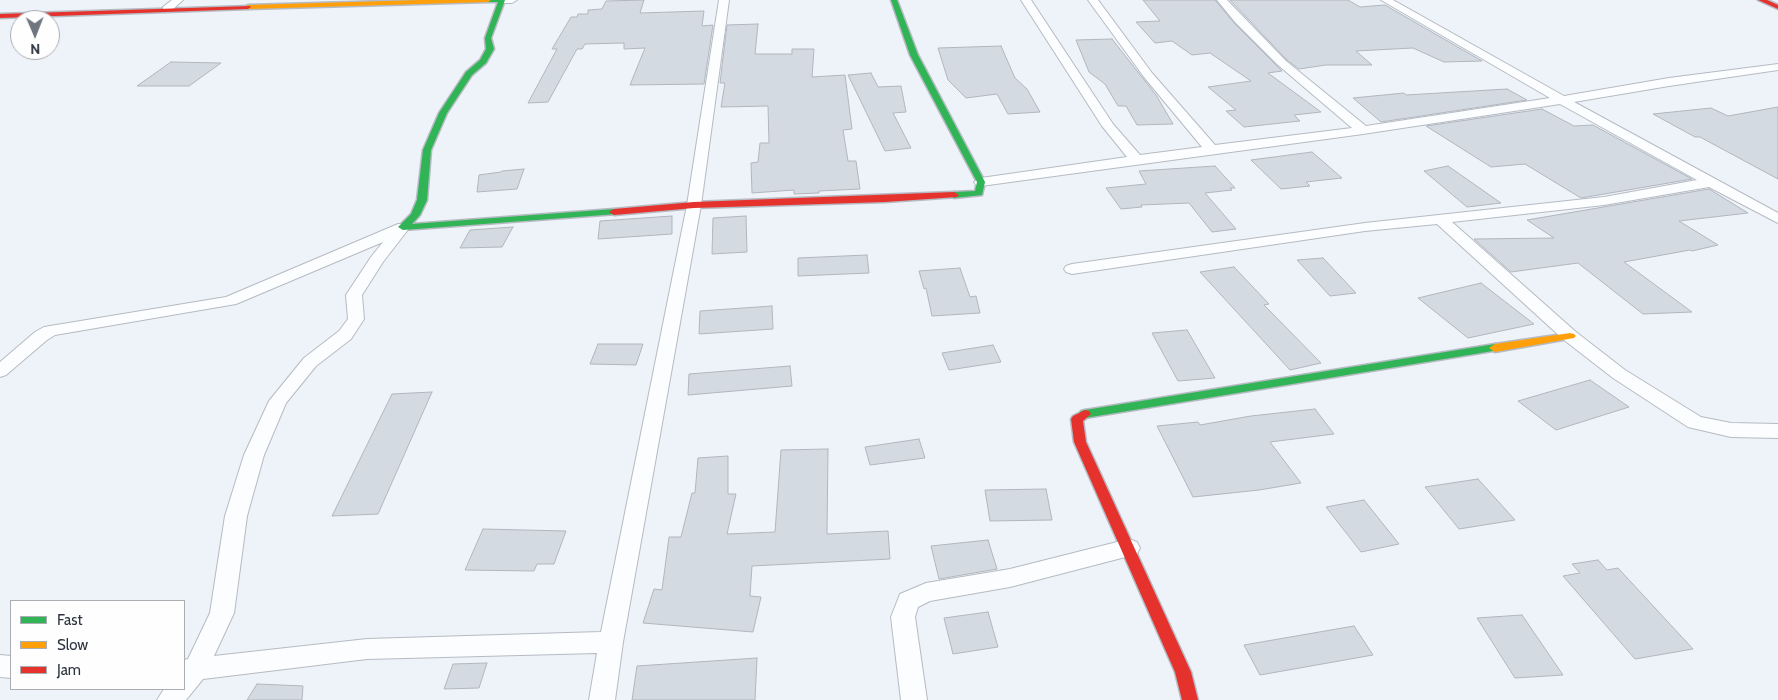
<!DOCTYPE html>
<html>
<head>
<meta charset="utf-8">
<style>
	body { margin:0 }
	#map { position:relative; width:1778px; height:700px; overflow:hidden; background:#eef3f9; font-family:Cabin,sans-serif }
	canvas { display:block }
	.legend { position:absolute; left:10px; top:600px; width:175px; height:90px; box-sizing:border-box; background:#fefefe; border:1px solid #aaadb1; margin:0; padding:6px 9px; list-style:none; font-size:15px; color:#2c333e }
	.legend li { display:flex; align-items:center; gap:10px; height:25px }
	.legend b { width:25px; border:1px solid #aaadb1 }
	.north { position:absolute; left:10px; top:10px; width:50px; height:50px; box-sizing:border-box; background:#fefefe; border:1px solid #aaadb1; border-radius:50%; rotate:179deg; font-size:14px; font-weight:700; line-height:20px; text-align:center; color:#2c333e }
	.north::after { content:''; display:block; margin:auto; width:18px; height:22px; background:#70767f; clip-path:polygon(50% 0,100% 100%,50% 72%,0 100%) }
</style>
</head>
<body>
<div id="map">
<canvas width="1778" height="700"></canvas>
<ul class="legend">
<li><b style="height:6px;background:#30b455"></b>Fast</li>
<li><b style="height:6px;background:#ff9f0a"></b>Slow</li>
<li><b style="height:6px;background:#e5322d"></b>Jam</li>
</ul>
<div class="north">N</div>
</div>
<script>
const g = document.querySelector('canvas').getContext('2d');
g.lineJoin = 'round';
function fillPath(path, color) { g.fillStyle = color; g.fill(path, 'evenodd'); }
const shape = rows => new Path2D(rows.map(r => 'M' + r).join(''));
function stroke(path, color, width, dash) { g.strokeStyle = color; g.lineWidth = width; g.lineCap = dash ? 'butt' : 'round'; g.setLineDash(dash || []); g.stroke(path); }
const building = shape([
	[644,0,640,13,704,11,702,26,713,25,704,84,630,85,645,48,624,49,624,43,585,44,582,49,577,49,548,102,528,103,557,49,552,49,571,17,577,17,578,14,588,14,588,10,602,9,606,1,644,0],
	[1143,0,1215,0,1234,23,1282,71,1268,73,1321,112,1294,115,1300,121,1244,127,1226,111,1236,110,1208,87,1251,81,1210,53,1192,55,1172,41,1155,43,1136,22,1160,21,1143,0],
	[1230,0,1348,0,1360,7,1385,5,1482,61,1444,62,1413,48,1356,51,1372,65,1326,65,1299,69,1287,60,1230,0],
	[758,24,755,54,792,54,792,49,814,49,812,77,845,75,852,129,843,130,848,161,856,161,860,189,819,191,819,193,794,194,794,190,752,193,751,163,758,162,760,143,769,143,768,106,721,107,725,83,720,83,727,25,758,24],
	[1112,39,1156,95,1173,124,1137,125,1126,106,1118,106,1105,84,1089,72,1076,40,1112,39],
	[1001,46,1015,78,1027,89,1040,112,1008,114,997,94,966,98,948,80,938,48,1001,46],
	[171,62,221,63,189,86,137,86,171,62],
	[871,73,878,87,901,86,906,112,893,113,911,148,885,151,848,75,871,73],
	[1507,89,1527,100,1381,122,1353,98,1404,93,1406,95,1507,89],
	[1778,107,1778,179,1700,137,1695,137,1653,114,1711,108,1728,116,1778,107],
	[1542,109,1574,126,1593,125,1692,179,1581,198,1525,164,1491,167,1426,126,1542,109],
	[1312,152,1342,178,1306,182,1310,186,1281,189,1251,160,1312,152],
	[1215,166,1235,188,1230,188,1232,190,1205,193,1236,229,1212,232,1189,203,1141,205,1142,207,1121,209,1106,188,1146,184,1139,171,1215,166],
	[1448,166,1501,203,1467,207,1424,171,1448,166],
	[524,169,517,189,477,192,479,175,501,172,502,171,524,169],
	[1709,189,1748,213,1679,221,1718,245,1692,251,1690,250,1624,262,1692,312,1643,314,1578,263,1511,272,1474,239,1554,238,1527,220,1709,189],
	[672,216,672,234,598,239,600,221,672,216],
	[746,216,747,252,712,254,713,218,746,216],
	[513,227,502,247,460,248,470,230,513,227],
	[867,255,869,273,798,276,798,258,867,255],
	[1323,258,1356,293,1330,296,1297,260,1323,258],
	[1234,267,1269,304,1264,305,1321,363,1290,370,1200,272,1234,267],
	[960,268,970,297,976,296,980,313,932,316,926,288,924,289,919,271,960,268],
	[1481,283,1534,324,1468,338,1418,298,1481,283],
	[772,306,773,329,699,334,700,311,772,306],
	[1187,330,1215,378,1178,381,1152,333,1187,330],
	[598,344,643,344,636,365,590,364,598,344],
	[993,345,1001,362,949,370,942,353,993,345],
	[790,366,792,386,688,395,689,374,790,366],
	[1590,380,1629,407,1556,430,1518,401,1590,380],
	[432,392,378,514,332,516,392,394,432,392],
	[1315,409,1334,434,1270,442,1301,483,1259,490,1193,497,1157,426,1198,422,1200,425,1251,416,1315,409],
	[919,439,925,458,870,465,865,447,919,439],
	[828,449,827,534,888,531,890,559,752,566,750,596,761,597,753,632,643,623,654,589,662,590,669,537,681,537,692,493,695,493,698,458,728,456,728,494,736,494,727,534,775,532,781,450,828,449],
	[1478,479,1515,520,1459,529,1425,487,1478,479],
	[1046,489,1052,520,990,521,985,490,1046,489],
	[1364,500,1399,544,1361,552,1326,507,1364,500],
	[483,529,566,531,554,564,537,564,534,571,465,570,483,529],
	[988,540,997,569,939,579,931,546,988,540],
	[1598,560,1607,570,1618,568,1693,649,1635,659,1563,576,1580,573,1572,564,1598,560],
	[988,612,998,647,953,654,944,618,988,612],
	[1522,615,1563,675,1515,678,1477,618,1522,615],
	[1354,626,1373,655,1260,675,1244,645,1354,626],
	[757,658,755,700,632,700,637,666,757,658],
	[487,663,479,688,444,689,453,664,487,663],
	[257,684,303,686,302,700,247,700,257,684]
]);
fillPath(building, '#d4dae2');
stroke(building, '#b1b6be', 1);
const street = shape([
	[172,0,183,0,171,11,163,11,163,7,172,0],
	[497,0,517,0,512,3,502,3,497,0],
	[719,0,729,0,701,205,623,642,615,700,589,700,597,653,367,659,203,679,186,700,157,700,164,689,184,689,184,660,188,659,210,613,225,516,244,455,269,401,304,358,339,331,348,319,346,295,371,257,383,242,236,304,55,335,47,340,6,375,0,377,0,362,35,332,44,327,226,297,398,224,408,224,410,227,383,262,362,295,364,319,351,339,316,366,286,403,264,455,247,516,234,613,214,656,367,639,601,632,687,205,719,0],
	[1021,0,1031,0,1113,124,1140,155,1202,147,1144,77,1088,0,1098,0,1152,73,1215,145,1352,128,1278,65,1235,22,1217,0,1227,0,1286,61,1366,126,1550,98,1381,0,1393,0,1564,96,1669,78,1778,64,1778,70,1669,86,1574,102,1778,213,1778,223,1709,187,1604,205,1452,222,1576,332,1625,370,1701,417,1731,423,1778,424,1778,438,1731,437,1688,427,1613,378,1564,340,1437,224,1365,231,1072,274,1066,272,1064,269,1066,266,1072,264,1365,223,1604,197,1697,180,1560,104,1363,134,981,186,976,185,974,182,981,178,1127,157,1102,126,1021,0],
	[1129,539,1137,542,1140,548,1137,554,1010,587,930,601,918,607,915,617,927,700,901,700,891,617,900,594,926,583,1010,569,1129,539],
	[0,655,11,656,11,678,0,677,0,655]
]);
const fast = shape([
	[485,0,505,0,491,38,494,49,486,63,472,75,447,113,431,150,427,200,420,215,412,224,614,209,619,212,617,214,403,230,398,227,411,214,417,200,423,150,439,113,466,72,480,60,486,49,485,38,498,2,488,2,485,0],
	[891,0,897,0,918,55,985,182,982,195,954,198,949,195,954,192,975,191,977,182,910,55,891,0],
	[1495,344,1501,348,1499,350,1085,418,1081,417,1079,414,1081,411,1085,410,1495,344]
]);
const slow = shape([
	[422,0,491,0,488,2,248,9,245,7,248,5,422,0],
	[1570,333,1574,334,1576,336,1574,338,1495,352,1489,348,1495,344,1570,333]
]);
const jam = shape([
	[1758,0,1767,0,1778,5,1778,9,1758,0],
	[250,6,251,7,248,9,0,18,0,14,250,6],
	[954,192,959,195,957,197,885,202,694,208,614,215,609,212,614,209,694,202,954,192],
	[1085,410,1089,411,1091,414,1083,421,1086,442,1191,672,1198,700,1182,700,1175,672,1074,442,1071,419,1073,416,1085,410]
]);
stroke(street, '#b6bbc3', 2);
stroke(fast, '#b6bbc3', 3);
stroke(slow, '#b6bbc3', 3);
stroke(jam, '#b6bbc3', 3);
fillPath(street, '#fcfdfe');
fillPath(fast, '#30b455');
fillPath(slow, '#ff9f0a');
fillPath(jam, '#e5322d');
</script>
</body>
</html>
